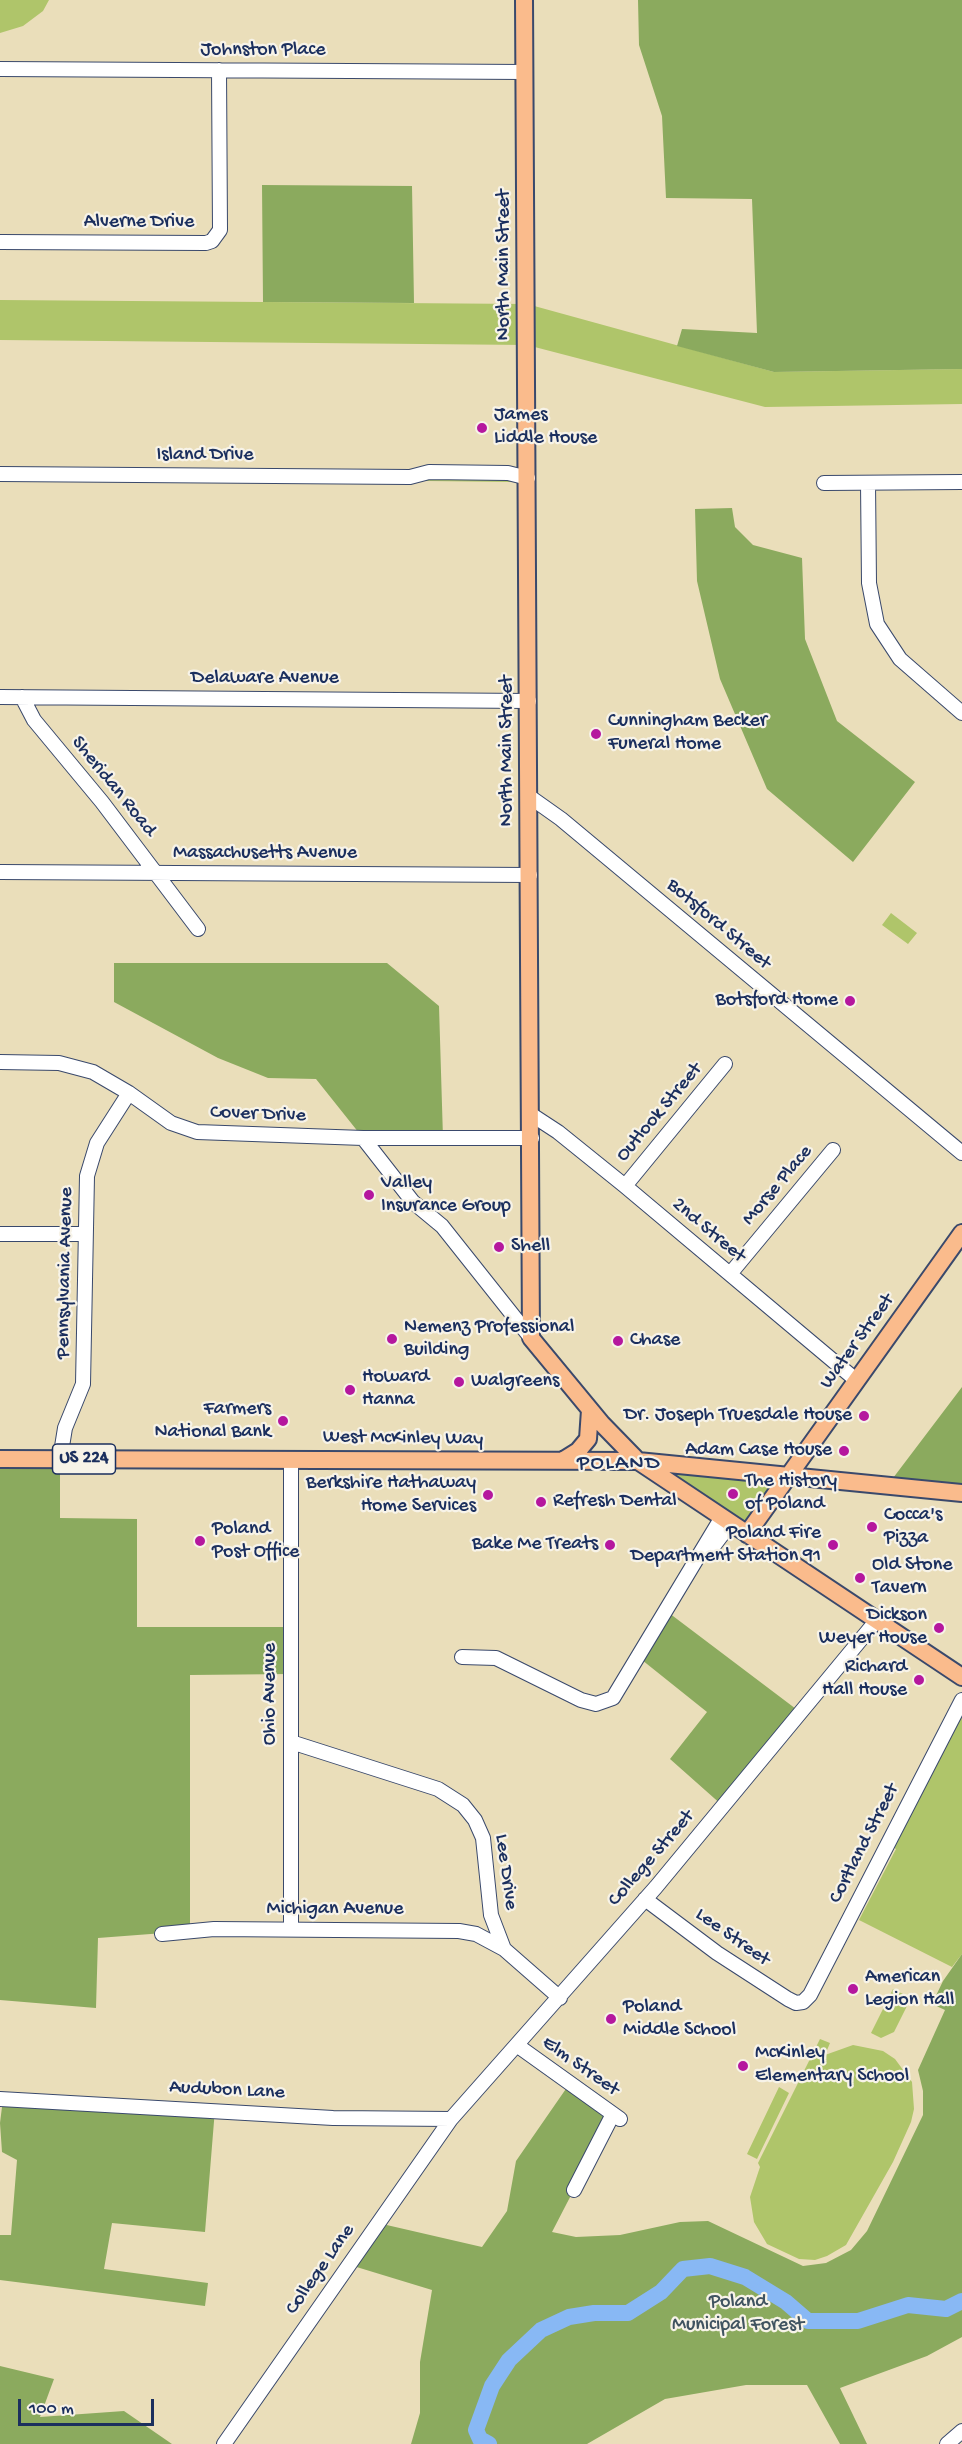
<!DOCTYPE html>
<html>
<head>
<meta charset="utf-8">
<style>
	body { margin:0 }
	#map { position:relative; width:962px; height:2444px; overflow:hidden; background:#eadeba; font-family:"Gochi Hand",sans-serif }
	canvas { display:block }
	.scale { position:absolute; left:18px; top:2399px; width:136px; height:27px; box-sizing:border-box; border:3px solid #1b2f5e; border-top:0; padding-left:8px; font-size:18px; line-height:21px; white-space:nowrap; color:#1b2f5e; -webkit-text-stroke:4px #f7f3e8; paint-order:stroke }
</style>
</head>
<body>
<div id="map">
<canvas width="962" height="2444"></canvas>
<div class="scale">100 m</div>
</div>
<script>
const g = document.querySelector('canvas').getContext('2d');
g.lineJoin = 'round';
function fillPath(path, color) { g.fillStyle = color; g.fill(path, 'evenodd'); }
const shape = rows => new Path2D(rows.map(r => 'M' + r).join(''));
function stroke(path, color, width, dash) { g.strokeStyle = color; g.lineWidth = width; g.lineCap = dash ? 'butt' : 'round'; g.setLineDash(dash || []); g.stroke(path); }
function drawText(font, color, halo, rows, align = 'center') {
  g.font = font + ' "Gochi Hand",sans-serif'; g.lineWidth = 4.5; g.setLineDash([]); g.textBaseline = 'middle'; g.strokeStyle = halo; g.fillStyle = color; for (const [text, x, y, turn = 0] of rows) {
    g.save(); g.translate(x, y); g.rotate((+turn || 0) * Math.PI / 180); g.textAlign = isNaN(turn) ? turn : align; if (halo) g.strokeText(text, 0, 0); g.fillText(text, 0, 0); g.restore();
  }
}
fillPath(shape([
	[0,0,49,0,43,11,23,26,0,33],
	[0,300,527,304,774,372,962,369,962,404,765,407,527,345,0,340],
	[410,477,528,478,509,482,427,481],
	[891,913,917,933,908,944,882,925],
	[638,1461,787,1476,747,1534],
	[962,1700,962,1954,952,1967,859,1920,896,1849,888,1844],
	[893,1989,911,1998,894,2032,881,2038,871,2033],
	[820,2039,830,2043,825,2055,853,2045,883,2051,895,2059,912,2082,914,2109,911,2122,893,2162,846,2245,827,2256,815,2260,799,2259,767,2244,754,2222,750,2197,760,2167,758,2163],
	[779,2087,789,2093,757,2159,747,2154]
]), '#afc56a');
fillPath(shape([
	[638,0,962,0,962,369,774,372,677,346,682,329,757,333,752,199,666,198,662,116,639,45],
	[262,185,412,186,414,303,263,302],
	[732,508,735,527,753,545,802,558,805,639,837,721,915,782,853,862,767,789,720,679,697,581,695,509],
	[114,963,387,963,439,1006,443,1138,363,1138,316,1079,268,1078,218,1058,114,1002],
	[962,1387,962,1493,887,1486],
	[0,1459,60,1459,60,1518,137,1519,137,1627,290,1627,290,1674,190,1675,190,1931,98,1938,96,2008,0,2000],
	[665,1610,800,1712,723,1806,670,1759,707,1712,637,1656],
	[962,1954,962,2337,927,2356,840,2388,867,2444,840,2444,807,2385,746,2385,665,2399,587,2444,411,2444,420,2413,420,2362,432,2290,350,2265,378,2223,482,2247,507,2211,516,2161,570,2083,613,2114,552,2232,576,2237,620,2235,680,2222,708,2221,803,2266,826,2263,851,2250,867,2231,923,2115,923,2091,918,2070,945,2010,932,2004,943,1981],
	[3,2099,215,2109,205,2232,112,2223,104,2269,208,2283,205,2306,0,2280,0,2235,11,2235,17,2160,2,2152,0,2123],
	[0,2366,54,2379,40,2417,124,2411,172,2444,0,2444]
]), '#8baa5e');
stroke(shape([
	[489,2444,480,2439,476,2430,492,2386,509,2360,541,2330,569,2317,594,2313,628,2313,661,2292,683,2269,710,2266,745,2277,786,2302,808,2321,858,2321,908,2305,946,2309,962,2301]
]), '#88b8f4', 16);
const minor = shape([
	[0,69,525,72],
	[0,242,206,243,212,241,220,230,219,70],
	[0,474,410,477,429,472,508,473,528,478],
	[824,483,962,482],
	[868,483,869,583,877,624,900,659,962,713],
	[0,697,529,701],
	[22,697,34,720,102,802,198,929],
	[530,797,561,819,962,1153],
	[0,872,530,875],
	[0,1062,59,1063,93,1072,129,1093,171,1123,197,1132,363,1138,532,1138],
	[532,1115,558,1132,625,1186,856,1380],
	[363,1138,413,1202,442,1226,531,1338],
	[625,1186,725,1064],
	[0,1234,84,1234],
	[730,1274,833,1150],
	[60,1459,65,1428,83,1384,87,1176,97,1143,129,1093],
	[291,1459,291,1929],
	[705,1549,712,1548,731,1523],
	[462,1657,496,1658,581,1700,596,1704,613,1698,722,1517],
	[291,1742,438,1789,463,1805,475,1820,483,1838,491,1915,504,1949,560,1998],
	[645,1899,717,1953,788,1999,796,2003,803,2002,810,1995,962,1700],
	[162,1934,214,1929,459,1931,476,1934,504,1949],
	[518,2046,620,2119],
	[0,2099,333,2118,451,2119],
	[574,2190,613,2114],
	[224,2444,451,2119,656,1887,877,1620],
	[947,2444,962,2431]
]);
const major = shape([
	[524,0,531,1338,602,1424,638,1461,962,1677],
	[0,1459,638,1461,962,1493],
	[562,1461,578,1451,588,1439,590,1410],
	[747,1534,962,1233]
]);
stroke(minor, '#3a496c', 16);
stroke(major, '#3a496c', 20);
stroke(minor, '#fff', 14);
stroke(major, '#fabb8c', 16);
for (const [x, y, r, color] of [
	[482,428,6,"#b5179e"],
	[596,734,6,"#b5179e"],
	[850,1001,6,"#b5179e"],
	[369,1195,6,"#b5179e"],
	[499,1247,6,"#b5179e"],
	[392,1339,6,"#b5179e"],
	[618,1341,6,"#b5179e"],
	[459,1382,6,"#b5179e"],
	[350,1390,6,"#b5179e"],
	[864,1416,6,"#b5179e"],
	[283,1421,6,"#b5179e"],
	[844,1451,6,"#b5179e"],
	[733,1494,6,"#b5179e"],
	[488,1495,6,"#b5179e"],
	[541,1502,6,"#b5179e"],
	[872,1527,6,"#b5179e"],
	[200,1541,6,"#b5179e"],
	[610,1545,6,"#b5179e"],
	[833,1545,6,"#b5179e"],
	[860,1578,6,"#b5179e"],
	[939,1628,6,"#b5179e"],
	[919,1680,6,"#b5179e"],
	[853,1989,6,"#b5179e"],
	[611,2019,6,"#b5179e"],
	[743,2066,6,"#b5179e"]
]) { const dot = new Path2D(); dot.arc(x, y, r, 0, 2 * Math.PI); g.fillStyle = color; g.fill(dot); stroke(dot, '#f7f3e8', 2); }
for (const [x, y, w] of [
	[84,1459,63]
]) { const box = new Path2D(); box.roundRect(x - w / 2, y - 15, w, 30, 4.5); g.fillStyle = '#f7f3e8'; g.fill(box); stroke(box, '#1b2f5e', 1.5); }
drawText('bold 18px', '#1b2f5e', null, [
	["US 224",84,1459]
]);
drawText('20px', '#1b2f5e', '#f7f3e8', [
	["Johnston Place",263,51],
	["Alverne Drive",139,223],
	["North Main Street",505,265,-90],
	["Island Drive",205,456],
	["Delaware Avenue",265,679],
	["North Main Street",508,751,-90],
	["Sheridan Road",113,787,51],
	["Massachusetts Avenue",265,854],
	["Botsford Street",718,925,40],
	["Outlook Street",660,1113,-50],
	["Cover Drive",258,1115,2],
	["Morse Place",778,1186,-50],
	["2nd Street",708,1231,40],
	["Pennsylvania Avenue",66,1273,-89],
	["Water Street",858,1342,-54],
	["West McKinley Way",403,1439,1],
	["Ohio Avenue",271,1694,-90],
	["Cortland Street",865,1844,-63],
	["College Street",652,1859,-49],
	["Lee Drive",505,1872,82],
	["Michigan Avenue",335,1910],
	["Lee Street",732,1938,35],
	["Elm Street",580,2067,35],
	["Audubon Lane",227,2091,3],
	["College Lane",321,2270,-55]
]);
drawText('20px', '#1b2f5e', '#f7f3e8', [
	["James",494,416],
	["Liddle House",494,439],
	["Cunningham Becker",608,722],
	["Funeral Home",608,745],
	["Botsford Home",838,1001,"right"],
	["Valley",381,1184],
	["Insurance Group",381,1207],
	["Shell",511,1247],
	["Nemenz Professional",404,1328],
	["Building",404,1351],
	["Chase",630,1341],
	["Howard",362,1378],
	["Hanna",362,1401],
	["Walgreens",471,1382],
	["Farmers",271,1410,"right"],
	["National Bank",271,1433,"right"],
	["Dr. Joseph Truesdale House",852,1416,"right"],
	["Adam Case House",832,1451,"right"],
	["The History",745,1482],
	["of Poland",745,1505],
	["Berkshire Hathaway",476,1484,"right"],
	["Home Services",476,1507,"right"],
	["Refresh Dental",553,1502],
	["Cocca's",884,1516],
	["Pizza",884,1539],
	["Poland",212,1530],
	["Post Office",212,1553],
	["Poland Fire",821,1534,"right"],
	["Department Station 91",821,1557,"right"],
	["Bake Me Treats",598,1545,"right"],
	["Old Stone",872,1566],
	["Tavern",872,1589],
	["Dickson",927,1616,"right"],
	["Weyer House",927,1639,"right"],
	["Richard",907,1668,"right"],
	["Hall House",907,1691,"right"],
	["American",865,1978],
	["Legion Hall",865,2001],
	["Poland",623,2008],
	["Middle School",623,2031],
	["McKinley",755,2054],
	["Elementary School",755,2077]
], 'left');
drawText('20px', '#405461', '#f7f3e8', [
	["Poland",738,2303],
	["Municipal Forest",738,2326]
]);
g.letterSpacing = '1.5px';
drawText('22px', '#1b2f5e', '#f7f3e8', [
	["POLAND",619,1465]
]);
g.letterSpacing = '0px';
</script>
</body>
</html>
